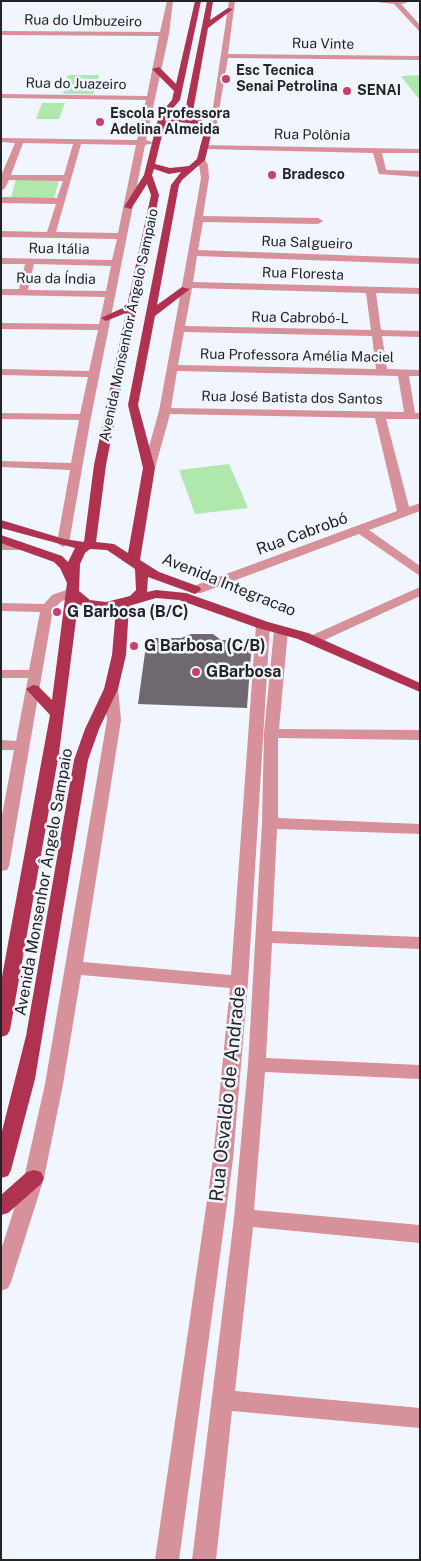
<!DOCTYPE html>
<html>
<head>
<meta charset="utf-8">
<style>
	body { margin:0 }
	#map { position:relative; width:421px; height:1561px; overflow:hidden; background:#f1f5fd; font-family:"Public Sans",sans-serif }
	canvas { display:block }
	.frame { position:absolute; inset:0; border:2px solid #232427; pointer-events:none }
</style>
</head>
<body>
<div id="map">
<canvas width="421" height="1561"></canvas>
<div class="frame"></div>
</div>
<script>
const g = document.querySelector('canvas').getContext('2d');
g.lineJoin = 'round';
function fillPath(path, color) { g.fillStyle = color; g.fill(path, 'evenodd'); }
const shape = rows => new Path2D(rows.map(r => 'M' + r).join(''));
function stroke(path, color, width, dash) { g.strokeStyle = color; g.lineWidth = width; g.lineCap = dash ? 'butt' : 'round'; g.setLineDash(dash || []); g.stroke(path); }
function drawText(font, color, halo, rows, align = 'center') {
  g.font = font + ' "Public Sans",sans-serif'; g.lineWidth = 5; g.setLineDash([]); g.textBaseline = 'middle'; g.strokeStyle = halo; g.fillStyle = color; for (const [text, x, y, turn = 0] of rows) {
    g.save(); g.translate(x, y); g.rotate((+turn || 0) * Math.PI / 180); g.textAlign = isNaN(turn) ? turn : align; if (halo) g.strokeText(text, 0, 0); g.fillText(text, 0, 0); g.restore();
  }
}
fillPath(shape([
	[68,75,99,75,93,94,63,94],
	[420,75,420,98,418,98,401,76],
	[42,103,65,103,59,119,36,119],
	[16,179,59,179,54,199,11,198],
	[229,464,248,508,195,514,179,470]
]), '#afe7ac');
fillPath(shape([
	[191,634,213,634,221,640,252,640,247,708,138,704,147,638,181,638]
]), '#6f696f');
fillPath(shape([
	[167,1,173,1,169,34,146,140,154,143,145,145,91,417,69,543,63,547,57,543,70,470,1,467,1,461,71,463,79,420,1,419,1,413,80,414,88,377,1,375,1,369,89,371,98,330,1,329,1,323,99,324,105,297,1,295,1,289,19,289,25,264,1,264,1,258,112,260,117,239,1,237,1,231,47,232,56,204,1,203,1,197,57,198,63,181,9,180,5,188,1,191,1,176,15,143,1,142,1,138,137,140,146,100,1,98,1,94,147,96,159,36,1,35,1,31,160,32,167,1],
	[23,143,73,144,64,175,11,175,23,143],
	[81,144,136,145,118,233,56,232,81,144],
	[34,264,111,266,106,291,28,290,34,264],
	[229,1,235,1,228,54,420,56,420,60,228,58,216,128,211,133,205,133,212,114,229,1],
	[367,1,407,1,406,3,401,4,420,25,420,32,394,4,367,1],
	[200,145,420,149,420,153,382,153,386,170,420,171,420,177,379,174,373,153,203,149,200,149,200,145],
	[198,158,204,158,208,165,209,178,203,216,318,218,323,221,318,224,203,222,198,250,420,258,420,264,197,256,193,282,420,288,420,294,376,293,381,330,420,331,420,337,382,336,387,369,420,370,420,376,409,376,415,413,420,413,420,419,386,419,409,507,420,503,420,511,369,530,420,566,420,576,359,534,201,593,191,593,190,590,191,587,397,511,375,418,170,414,155,468,149,471,143,468,159,411,188,253,201,178,198,158],
	[192,288,366,293,371,330,185,326,192,288],
	[184,332,372,336,376,369,178,365,184,332],
	[177,371,398,376,404,412,171,408,177,371],
	[1,542,22,542,28,546,22,550,1,550,1,542],
	[420,587,420,596,318,643,313,644,306,640,308,637,420,587],
	[72,588,78,592,77,595,62,601,53,609,9,866,7,870,1,871,1,821,14,750,1,750,1,740,16,741,28,678,1,678,1,670,29,670,40,612,1,611,1,603,44,604,52,595,72,588],
	[263,621,270,625,248,982,233,1159,179,1560,155,1560,213,1159,230,988,81,975,63,1084,44,1178,11,1282,8,1288,1,1291,1,1250,24,1178,45,1084,107,720,104,689,111,685,118,689,121,720,83,962,231,975,256,625,263,621],
	[281,626,288,630,279,729,420,730,420,740,278,738,278,818,420,824,420,834,277,829,272,931,420,937,420,949,272,943,266,1058,420,1065,420,1079,265,1072,254,1210,420,1225,420,1243,253,1227,235,1391,420,1408,420,1428,232,1411,216,1560,192,1560,234,1218,248,1065,262,823,264,733,274,630,281,626]
]), '#d6919a');
fillPath(shape([
	[195,1,201,1,180,100,167,115,165,121,179,118,191,119,185,111,207,1,213,1,210,20,228,8,233,9,208,28,193,111,212,131,205,160,182,180,179,185,157,305,182,287,190,289,155,316,138,405,155,468,140,560,159,572,200,587,201,590,195,594,148,577,147,592,156,590,186,593,268,622,308,633,420,683,420,692,298,639,258,628,179,600,156,598,129,606,126,655,118,689,99,729,88,760,35,1079,11,1170,8,1176,1,1178,1,1135,26,1036,74,760,85,729,104,689,112,655,116,609,86,608,78,604,59,753,10,1030,7,1035,1,1037,1,982,50,715,26,689,33,685,38,686,52,700,67,583,60,568,54,562,1,543,1,535,62,556,68,562,75,548,1,528,1,520,64,539,84,542,94,465,126,313,106,321,101,318,127,306,151,195,147,184,131,209,124,207,144,175,159,115,172,100,174,91,152,69,159,67,176,84,195,1],
	[179,122,195,124,204,132,197,159,189,166,170,168,155,164,164,127,179,122],
	[154,169,169,174,181,172,171,185,128,405,143,468,128,553,114,544,96,542,106,465,159,195,152,175,154,169],
	[90,549,107,550,135,569,136,590,130,596,106,602,90,600,79,591,80,564,85,553,90,549],
	[34,1170,41,1172,44,1178,41,1184,8,1213,1,1215,1,1195,27,1172,34,1170]
]), '#af3350');
for (const [x, y, r, color] of [
	[226,79,5,"#ca3d6c"],
	[347,91,5,"#ca3d6c"],
	[100,122,5,"#ca3d6c"],
	[272,175,5,"#ca3d6c"],
	[57,612,5,"#ca3d6c"],
	[134,646,5,"#ca3d6c"],
	[196,672,5,"#ca3d6c"]
]) { const dot = new Path2D(); dot.arc(x, y, r, 0, 2 * Math.PI); g.fillStyle = color; g.fill(dot); stroke(dot, '#f1f5fd', 2); }
drawText('14px', '#232427', '#f1f5fd', [
	["Rua do Umbuzeiro",83,21,1],
	["Rua Vinte",323,44,1],
	["Rua do Juazeiro",76,84,1],
	["Rua Polônia",312,135,1],
	["Rua Salgueiro",307,243,2],
	["Rua Itália",59,249,1],
	["Rua Floresta",303,274,2],
	["Rua da Índia",56,279,1],
	["Rua Cabrobó-L",300,318,1],
	["Avenida Monsenhor Ângelo Sampaio",129,325,-78],
	["Rua Professora Amélia Maciel",297,356,1],
	["Rua José Batista dos Santos",292,398,1]
]);
drawText('bold 14px', '#232427', '#f1f5fd', [
	["Esc Tecnica",236,71],
	["Senai Petrolina",236,87],
	["SENAI",357,91],
	["Escola Professora",110,114],
	["Adelina Almeida",110,130],
	["Bradesco",282,175]
], 'left');
drawText('16px', '#232427', '#f1f5fd', [
	["Rua Cabrobó",302,534,-20],
	["Avenida Integracao",229,585,22],
	["Avenida Monsenhor Ângelo Sampaio",44,882,-80]
]);
drawText('bold 16px', '#232427', '#f1f5fd', [
	["G Barbosa (B/C)",67,612],
	["G Barbosa (C/B)",144,646],
	["GBarbosa",206,672]
], 'left');
drawText('19px', '#232427', '#f1f5fd', [
	["Rua Osvaldo de Andrade",228,1094,-84]
]);
</script>
</body>
</html>
